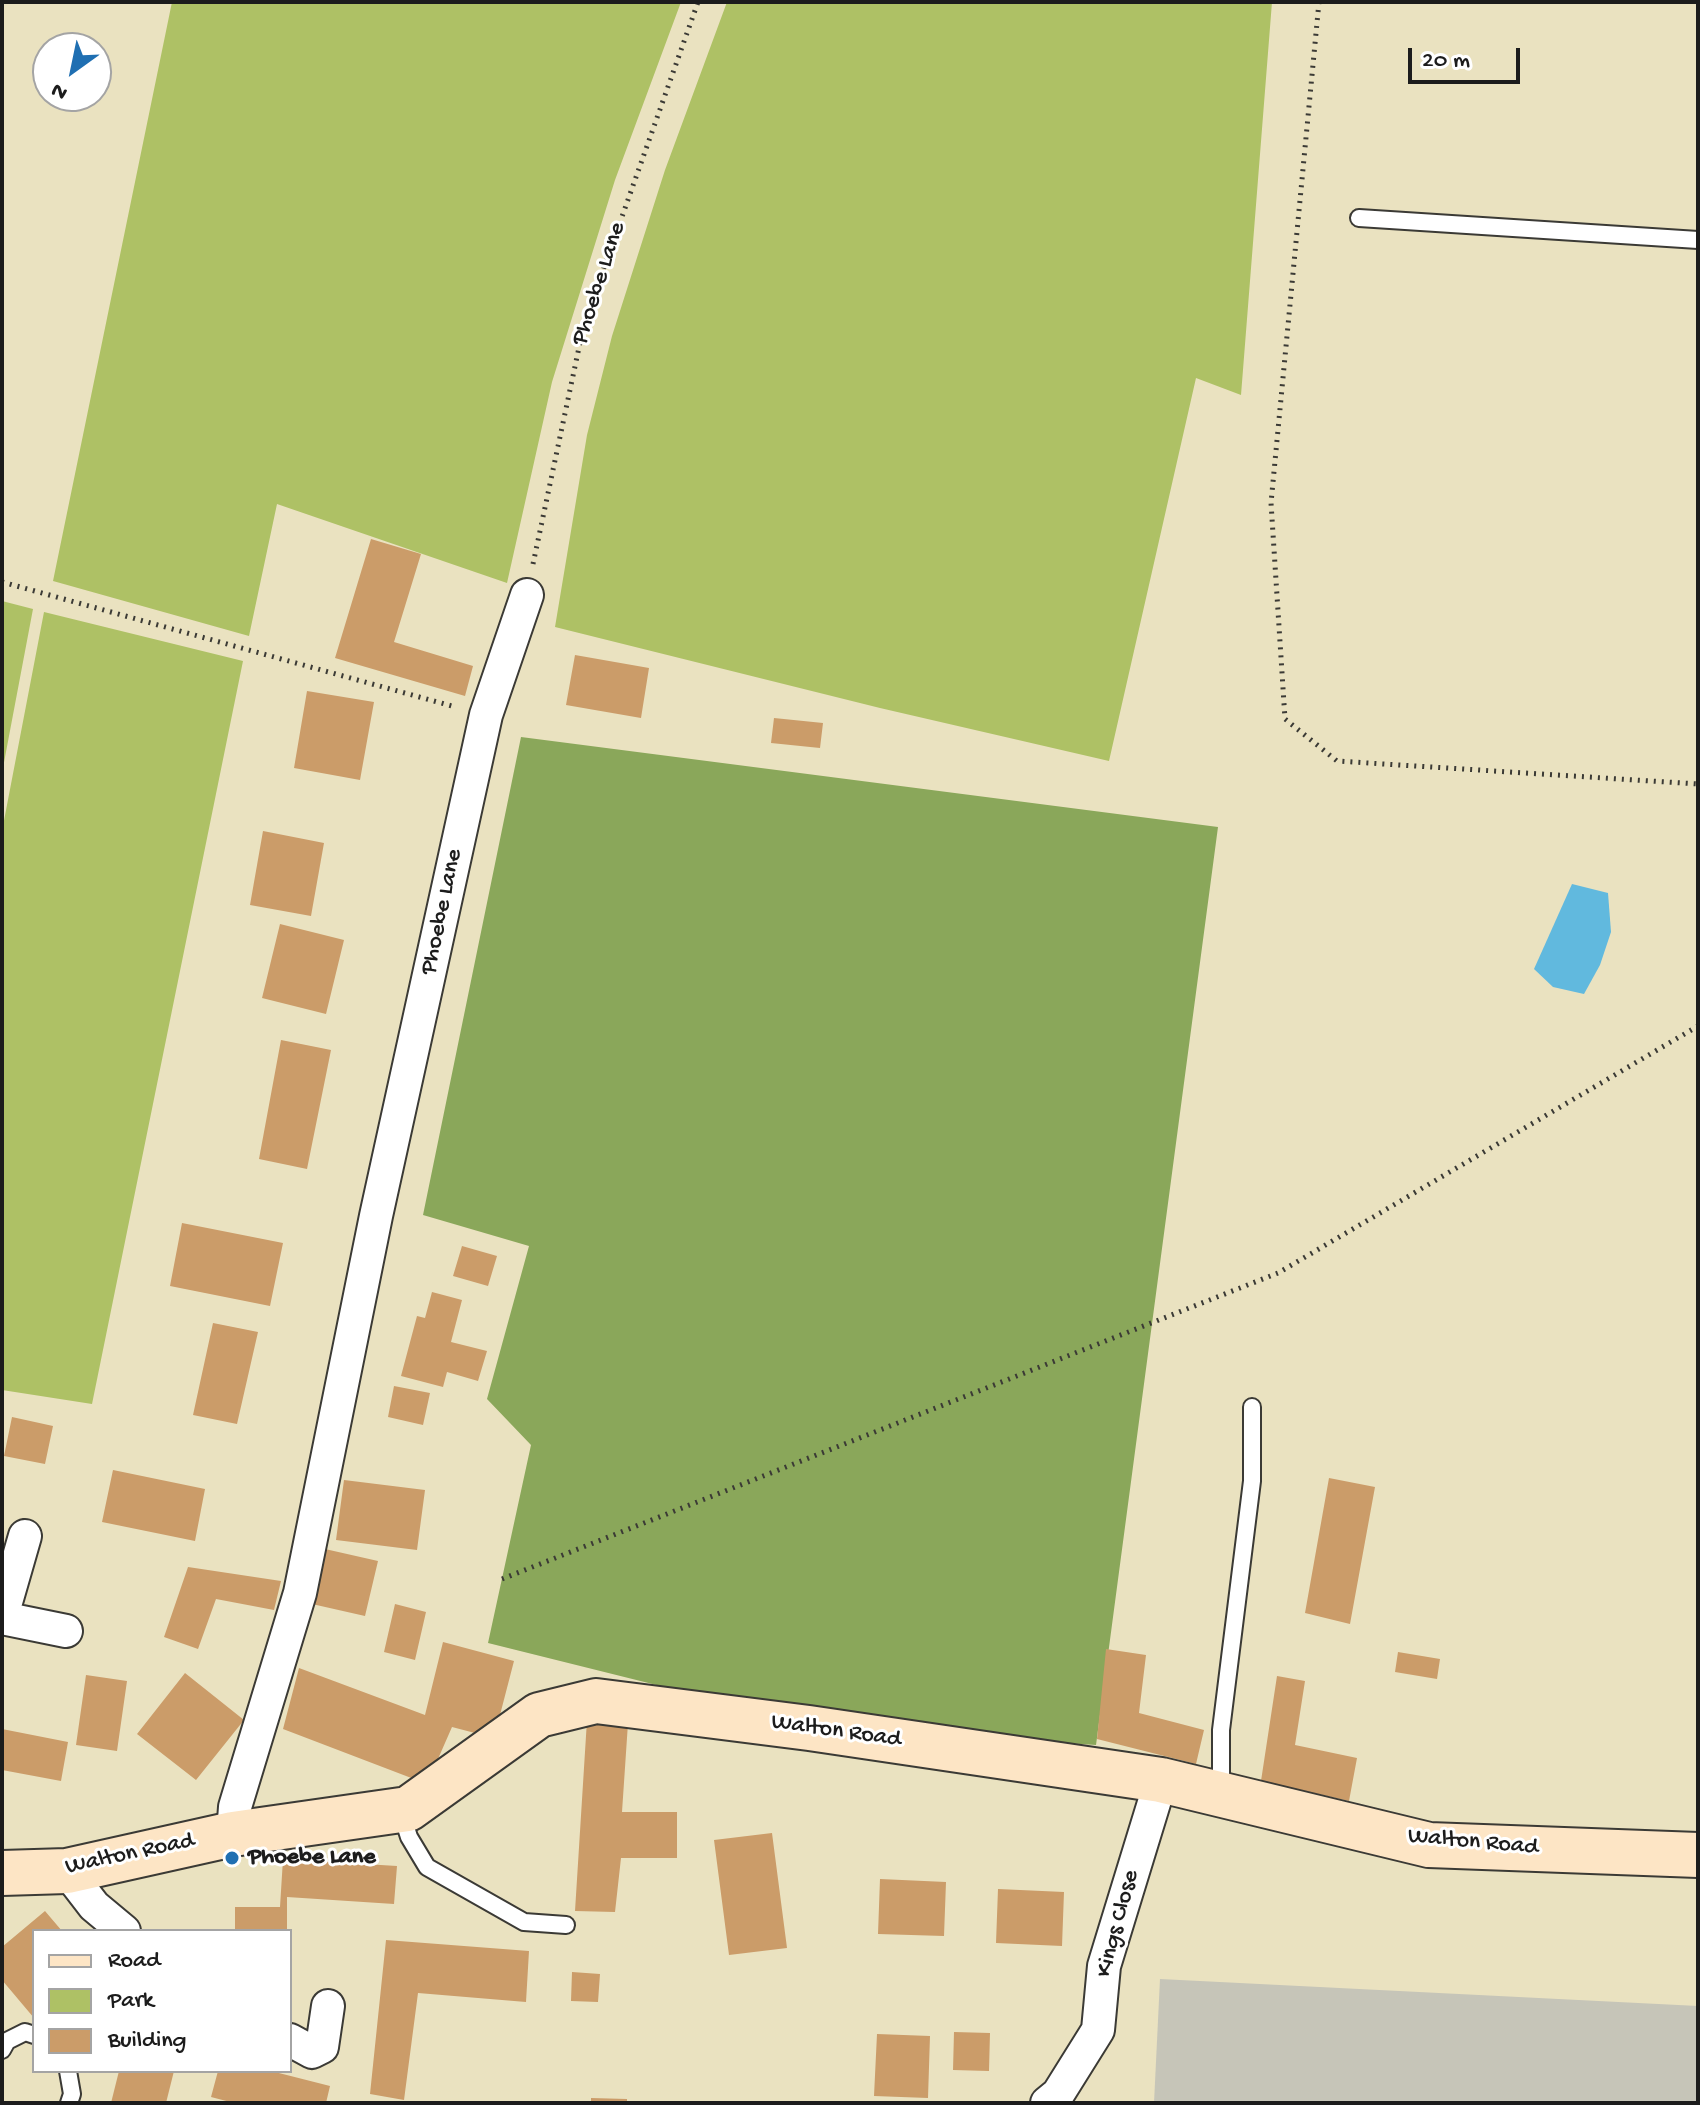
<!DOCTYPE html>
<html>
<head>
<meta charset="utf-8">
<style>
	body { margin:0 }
	#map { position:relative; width:1700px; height:2105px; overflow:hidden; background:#eae2c0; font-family:"Gochi Hand",sans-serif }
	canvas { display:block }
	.frame { position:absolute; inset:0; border:4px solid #1c1c1c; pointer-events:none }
	.legend { position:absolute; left:32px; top:1929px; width:260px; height:144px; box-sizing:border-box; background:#fff; border:2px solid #a4a4a4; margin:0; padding:10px 14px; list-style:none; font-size:24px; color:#1c1c1c }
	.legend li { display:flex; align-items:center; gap:16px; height:40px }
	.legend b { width:40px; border:2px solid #a4a4a4 }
	.north { position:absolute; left:32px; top:32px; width:80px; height:80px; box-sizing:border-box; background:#fff; border:2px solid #a4a4a4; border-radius:50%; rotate:213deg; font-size:22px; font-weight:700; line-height:32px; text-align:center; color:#1c1c1c }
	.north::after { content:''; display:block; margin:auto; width:28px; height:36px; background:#1f6fb2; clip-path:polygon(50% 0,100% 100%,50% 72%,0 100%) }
	.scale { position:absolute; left:1408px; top:48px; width:112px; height:36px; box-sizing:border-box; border:4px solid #1c1c1c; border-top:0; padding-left:10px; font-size:24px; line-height:28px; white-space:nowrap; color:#1c1c1c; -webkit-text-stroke:6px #fff; paint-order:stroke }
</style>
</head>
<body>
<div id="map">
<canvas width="1700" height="2105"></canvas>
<div class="frame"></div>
<ul class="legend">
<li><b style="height:10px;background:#fde5c5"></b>Road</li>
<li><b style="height:22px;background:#aec165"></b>Park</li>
<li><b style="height:22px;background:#cb9c69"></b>Building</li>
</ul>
<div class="north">N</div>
<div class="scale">20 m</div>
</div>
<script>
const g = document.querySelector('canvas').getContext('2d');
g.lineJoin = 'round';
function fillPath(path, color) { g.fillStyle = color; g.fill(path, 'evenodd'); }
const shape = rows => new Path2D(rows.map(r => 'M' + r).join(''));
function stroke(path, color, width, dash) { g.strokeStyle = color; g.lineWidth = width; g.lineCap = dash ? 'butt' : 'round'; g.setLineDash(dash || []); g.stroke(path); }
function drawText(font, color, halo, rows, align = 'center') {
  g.font = font + ' "Gochi Hand",sans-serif'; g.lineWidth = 6; g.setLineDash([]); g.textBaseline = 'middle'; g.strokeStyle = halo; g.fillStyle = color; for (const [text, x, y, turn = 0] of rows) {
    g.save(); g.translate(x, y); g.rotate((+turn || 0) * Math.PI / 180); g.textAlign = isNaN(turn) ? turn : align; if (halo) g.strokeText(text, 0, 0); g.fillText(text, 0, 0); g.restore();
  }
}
fillPath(shape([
	[1160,1979,1698,2006,1698,2103,1154,2103]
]), '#c6c5b8');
fillPath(shape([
	[172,2,681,2,615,180,552,382,507,583,277,504,249,636,53,581],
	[727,2,1272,2,1241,395,1196,378,1109,761,880,708,555,627,587,435,612,336,665,170],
	[2,601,33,609,2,773],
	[44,612,243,661,92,1404,2,1390,2,831]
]), '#aec165');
fillPath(shape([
	[521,737,1218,827,1096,1745,825,1727,488,1643,531,1445,487,1399,529,1246,423,1215]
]), '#8aa75a');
fillPath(shape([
	[1572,884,1608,893,1611,932,1600,965,1584,994,1553,987,1534,969]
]), '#61b9de');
fillPath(shape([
	[371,539,421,554,394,642,473,666,465,696,335,658],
	[575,655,649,668,641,718,566,705],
	[307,691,374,702,360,780,294,768],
	[774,718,823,723,820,748,771,743],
	[263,831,324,843,311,916,250,905],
	[280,924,344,940,326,1014,262,998],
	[281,1040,331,1050,307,1169,259,1159],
	[182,1223,283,1243,270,1306,170,1286],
	[462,1246,497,1256,488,1286,453,1276],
	[432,1292,462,1300,451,1342,487,1351,478,1381,447,1372,443,1387,401,1376,417,1316,425,1318],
	[213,1323,258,1332,237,1424,193,1415],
	[394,1386,430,1393,423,1425,388,1417],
	[12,1417,53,1426,45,1464,4,1456],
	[113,1470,205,1489,195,1541,102,1522],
	[1329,1478,1375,1487,1350,1624,1305,1613],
	[344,1480,425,1490,417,1550,336,1540],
	[325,1549,378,1561,365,1616,312,1604],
	[188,1567,281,1581,274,1610,216,1599,198,1649,164,1637],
	[395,1604,426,1612,415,1660,384,1652],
	[443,1642,514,1661,494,1738,452,1727,427,1784,283,1729,299,1668,425,1715],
	[1106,1649,1146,1655,1139,1713,1204,1730,1196,1764,1097,1739],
	[1398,1652,1440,1659,1437,1679,1395,1672],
	[185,1673,244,1720,196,1780,137,1734],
	[86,1675,127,1681,117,1751,76,1745],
	[1277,1676,1305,1681,1295,1745,1357,1758,1349,1801,1261,1781],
	[587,1720,628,1723,622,1812,677,1812,677,1858,621,1858,615,1912,575,1911],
	[2,1729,68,1742,61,1781,2,1770],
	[772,1833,787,1948,729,1955,714,1840],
	[283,1859,397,1866,394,1904,287,1897,287,1931,235,1931,235,1907,280,1907],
	[880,1879,946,1882,944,1936,878,1934],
	[998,1889,1064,1892,1062,1946,996,1943],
	[45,1911,62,1931,34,1931,34,2018,2,1980,2,1947],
	[386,1940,529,1951,526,2002,418,1993,404,2100,370,2094],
	[572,1972,600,1974,598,2002,571,2001],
	[954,2032,990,2033,989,2071,953,2070],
	[877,2034,930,2036,928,2098,874,2096],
	[119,2071,174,2071,166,2103,111,2103],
	[218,2071,271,2071,330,2086,326,2103,234,2103,211,2097],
	[591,2098,627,2099,627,2103,591,2103]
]), '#cb9c69');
const lane = shape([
	[1359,218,1698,240],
	[1221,1793,1221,1730,1252,1481,1252,1407],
	[401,1812,409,1837,427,1867,524,1922,566,1925],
	[2,2050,7,2041,25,2032,34,2035],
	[68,2071,72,2094,69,2103]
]);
const street = shape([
	[2,1616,25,1536],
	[2,1618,66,1631],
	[233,1834,235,1807,300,1593,376,1216,486,715,527,595],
	[67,1871,94,1906,124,1931],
	[290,2040,312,2052,322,2047,328,2006],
	[1047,2103,1058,2094,1098,2030,1104,1966,1161,1780]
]);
const secondary = shape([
	[2,1873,67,1871,233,1834,408,1809,539,1715,596,1701,809,1728,1161,1780,1429,1845,1698,1855]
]);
stroke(lane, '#3b3a35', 20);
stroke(street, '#3b3a35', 36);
stroke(secondary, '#3b3a35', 48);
stroke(shape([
	[1319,2,1271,503,1285,719,1337,761,1698,784],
	[533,564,584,324,698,2],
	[2,582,452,706],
	[502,1579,1278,1273,1698,1026]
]), '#3b3a35', 5, [2, 6]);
stroke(lane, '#fff', 16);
stroke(street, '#fff', 32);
stroke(secondary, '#fde5c5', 44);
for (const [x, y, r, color] of [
	[232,1858,8,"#1f6fb2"]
]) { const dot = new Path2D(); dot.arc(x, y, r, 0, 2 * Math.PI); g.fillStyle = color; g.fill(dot); stroke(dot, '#fff', 3); }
drawText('24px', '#1c1c1c', '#fff', [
	["Phoebe Lane",600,284,-72],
	["Phoebe Lane",443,912,-78],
	["Walton Road",836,1732,8],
	["Walton Road",1473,1843,5],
	["Walton Road",130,1855,-12],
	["Kings Close",1119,1924,-75]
]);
drawText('bold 24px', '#1c1c1c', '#fff', [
	["Phoebe Lane",248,1858]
], 'left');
</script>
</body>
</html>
